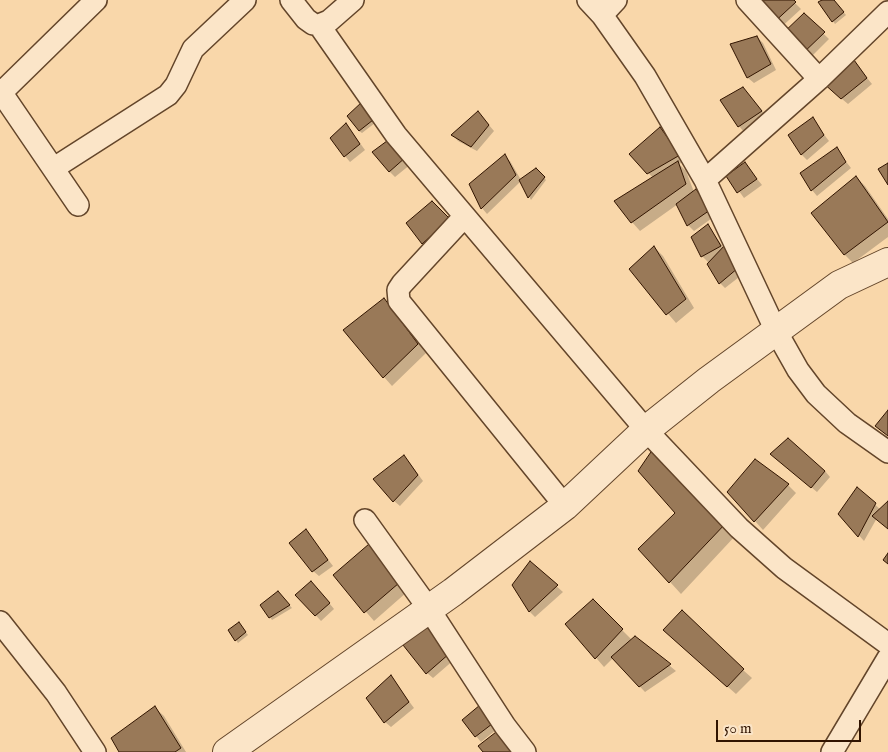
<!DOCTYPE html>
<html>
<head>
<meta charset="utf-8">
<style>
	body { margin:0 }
	#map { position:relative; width:888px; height:752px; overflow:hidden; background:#f9d7aa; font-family:"IM FELL English",serif }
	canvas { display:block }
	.scale { position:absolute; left:716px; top:720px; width:145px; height:22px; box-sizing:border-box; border:2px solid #311400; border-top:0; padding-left:6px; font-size:15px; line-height:18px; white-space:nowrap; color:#311400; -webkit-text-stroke:4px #fbe5c8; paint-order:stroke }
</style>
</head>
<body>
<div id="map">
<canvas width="888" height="752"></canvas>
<div class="scale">50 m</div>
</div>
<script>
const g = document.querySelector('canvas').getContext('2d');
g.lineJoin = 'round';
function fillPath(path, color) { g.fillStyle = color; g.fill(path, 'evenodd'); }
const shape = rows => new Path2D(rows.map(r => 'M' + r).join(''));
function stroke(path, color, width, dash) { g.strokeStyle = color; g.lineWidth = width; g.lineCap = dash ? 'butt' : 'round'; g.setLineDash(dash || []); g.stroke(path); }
fillPath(shape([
	[792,0,801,9,777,31,771,25],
	[824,0,833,0,846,15,835,24,820,3],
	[804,15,829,39,806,62],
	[757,37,763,43,776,70,754,83,748,78,732,45],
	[854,62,872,84,848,104,829,88],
	[743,88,767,117,744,132,739,126],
	[365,105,375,123,362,133,359,131],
	[483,118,494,131,477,151,458,141,453,135],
	[812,119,829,141,807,160,802,155,790,136],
	[346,124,365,150,350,162,345,156],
	[665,134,685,161,679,164,686,171,694,192,696,190,702,196,715,216,694,231,688,225,678,204,640,231,632,222,653,178,631,154],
	[391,140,411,164,395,177,389,171],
	[836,149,851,168,817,196,812,190],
	[504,156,510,161,521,180,536,169,546,180,531,200,521,181,487,214,482,208,470,185],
	[745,164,762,185,744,198,728,176],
	[856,177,865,186,888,219,888,237,853,263,845,255,813,213],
	[408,224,455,225,429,248],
	[708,226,743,274,725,288,720,283,709,263,702,256],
	[654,247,663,256,694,308,676,323,630,269],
	[384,299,393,308,426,353,392,386,384,377],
	[666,459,737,534,681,594,640,549,677,513],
	[777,459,825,471,830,477,817,492],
	[409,462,423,481,400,506,394,501],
	[788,485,796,493,763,530,729,492],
	[858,489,881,510,888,503,888,528,877,518,864,541,840,514],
	[306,531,333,566,319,576,313,571],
	[378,554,407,592,374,621,335,576],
	[530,563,563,592,535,617,530,612,513,585],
	[317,588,334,609,321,621,297,595],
	[278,593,292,608,272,620,270,617],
	[593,601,632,640,635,637,676,671,645,692,613,658,604,667,567,624],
	[241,626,248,635,238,643,236,640],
	[432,634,455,659,433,678,427,673],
	[673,639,743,670,752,678,736,694],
	[391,677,414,708,391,727,385,722],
	[480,707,496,730,481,742,476,736],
	[155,708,164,716,186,752,121,752]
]), '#0003');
const building = shape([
	[757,0,794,0,796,2,770,26,757,0],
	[822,0,834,0,844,12,832,22,818,2,822,0],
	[804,13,825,32,799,57,780,36,804,13],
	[757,36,771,64,747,78,730,44,757,36],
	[854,60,867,78,841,99,822,82,854,60],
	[743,87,762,111,738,127,720,100,743,87],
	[363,101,373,120,359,131,347,116,363,101],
	[478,111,489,125,471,147,451,135,478,111],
	[813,117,824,135,801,155,788,135,813,117],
	[346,123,360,144,344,157,330,138,346,123],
	[660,127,680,155,647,174,629,154,660,127],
	[391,138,406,157,389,172,372,152,391,138],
	[837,147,846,162,811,191,800,173,837,147],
	[505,154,516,175,481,209,469,184,505,154],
	[678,161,686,184,631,223,614,201,678,161],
	[745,162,757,179,737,193,726,176,745,162],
	[888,163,888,185,878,169,888,163],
	[536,168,545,177,528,198,519,180,536,168],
	[856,176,888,222,844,255,811,213,856,176],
	[696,189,710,210,687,226,676,204,696,189],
	[432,201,450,219,422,244,406,223,432,201],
	[708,224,721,246,701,257,691,237,708,224],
	[727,243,738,268,719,284,707,264,727,243],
	[654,246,686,299,666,315,629,269,654,246],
	[384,298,418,344,383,378,343,330,384,298],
	[888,410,888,436,875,426,888,410],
	[788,438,825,471,811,488,770,454,788,438],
	[655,446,727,522,669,583,638,549,675,513,638,471,655,446],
	[404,455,418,475,393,502,373,479,404,455],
	[755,459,789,484,754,522,727,492,755,459],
	[857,487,876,503,858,537,838,514,857,487],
	[888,501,888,529,872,516,888,501],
	[306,529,328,560,312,572,289,543,306,529],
	[369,544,399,583,364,613,333,575,369,544],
	[888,553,888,564,883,560,888,553],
	[530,561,558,585,529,612,512,585,530,561],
	[311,581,330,603,315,616,295,595,311,581],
	[278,591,290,605,269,618,260,605,278,591],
	[593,599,623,629,595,659,565,624,593,599],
	[682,610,744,669,727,687,663,630,682,610],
	[239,622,246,632,235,641,228,630,239,622],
	[427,627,450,653,426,674,403,645,427,627],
	[635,636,671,664,639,687,611,657,635,636],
	[391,675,409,702,384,723,366,698,391,675],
	[480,705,492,724,475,737,462,720,480,705],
	[155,706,181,748,175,752,119,752,111,738,155,706],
	[500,729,515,752,483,752,478,746,500,729]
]);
fillPath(building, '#997958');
stroke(building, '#311400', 1);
const minor = shape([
	[291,0,306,19,313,24,319,25,329,21,353,0],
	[588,0,602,15,645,76,705,180,776,331,798,370,816,394,847,423,888,452],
	[747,0,819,79],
	[602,15,616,0],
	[319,25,396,135,646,430,739,528,784,568,888,644],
	[1,92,78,205],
	[0,94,96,0],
	[54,168,168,95,176,85,193,49,245,0],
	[705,180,819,79,888,12],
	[464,217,402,284,398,290,399,301,565,506],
	[365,520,429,609,505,726,525,752],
	[0,622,56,693,95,752],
	[832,752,888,658]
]);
const tertiary = shape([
	[227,752,453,592,565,506,646,430,709,380,839,285,888,262]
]);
stroke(minor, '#63452a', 24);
stroke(tertiary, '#63452a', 30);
stroke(minor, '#fbe5c8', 21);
stroke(tertiary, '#fbe5c8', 28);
</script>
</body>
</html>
